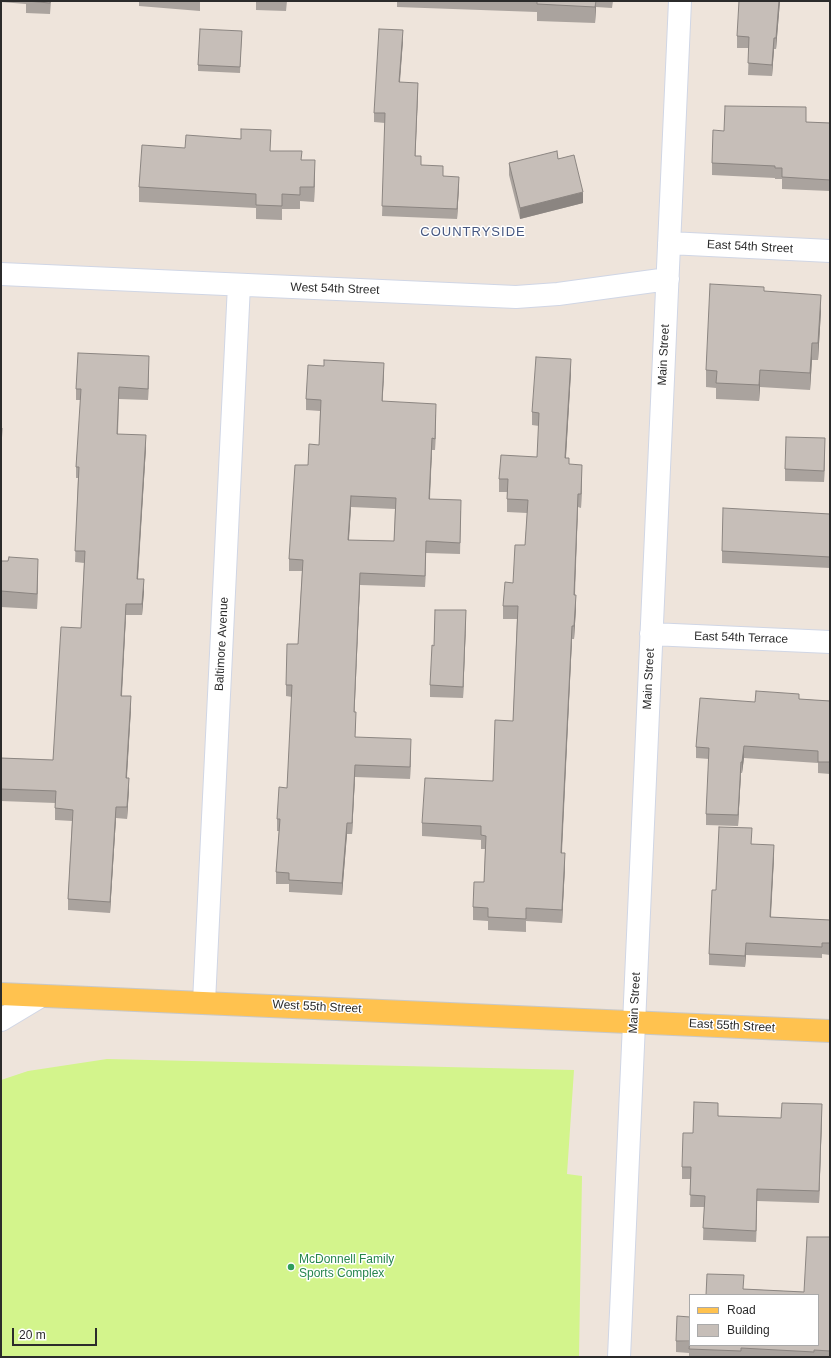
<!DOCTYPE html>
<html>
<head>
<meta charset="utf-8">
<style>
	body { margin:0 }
	#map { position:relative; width:831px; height:1358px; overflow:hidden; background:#eee4db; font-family:Helvetica,sans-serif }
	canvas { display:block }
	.frame { position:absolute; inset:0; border:2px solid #2b2b2b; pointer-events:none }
	.legend { position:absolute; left:689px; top:1294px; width:130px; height:52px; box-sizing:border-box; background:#fff; border:1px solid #aaa; margin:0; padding:5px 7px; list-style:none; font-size:12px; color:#2b2b2b }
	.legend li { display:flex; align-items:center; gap:8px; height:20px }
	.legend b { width:20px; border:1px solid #aaa }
	.scale { position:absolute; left:12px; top:1328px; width:85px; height:18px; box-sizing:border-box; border:2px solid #2b2b2b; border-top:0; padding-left:5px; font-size:12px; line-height:14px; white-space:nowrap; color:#2b2b2b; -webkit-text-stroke:3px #fff; paint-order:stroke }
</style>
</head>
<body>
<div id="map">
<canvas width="831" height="1358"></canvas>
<div class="frame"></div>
<ul class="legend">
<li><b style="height:5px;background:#ffc24f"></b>Road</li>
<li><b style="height:11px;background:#c6beb8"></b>Building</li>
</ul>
<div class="scale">20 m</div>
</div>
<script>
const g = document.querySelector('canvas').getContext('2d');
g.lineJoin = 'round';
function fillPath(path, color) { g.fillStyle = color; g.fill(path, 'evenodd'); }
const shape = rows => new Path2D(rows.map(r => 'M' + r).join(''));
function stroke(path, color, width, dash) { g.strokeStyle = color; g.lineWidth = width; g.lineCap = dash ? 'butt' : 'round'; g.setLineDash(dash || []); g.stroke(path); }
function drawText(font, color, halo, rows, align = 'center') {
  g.font = font + ' Helvetica,sans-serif'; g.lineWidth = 3; g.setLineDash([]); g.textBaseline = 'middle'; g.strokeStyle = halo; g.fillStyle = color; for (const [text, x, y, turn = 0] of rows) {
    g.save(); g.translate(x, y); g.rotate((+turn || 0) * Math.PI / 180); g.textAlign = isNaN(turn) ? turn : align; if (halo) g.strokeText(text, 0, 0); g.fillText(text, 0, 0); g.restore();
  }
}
fillPath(shape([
	[107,1059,574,1070,567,1174,582,1176,579,1357,1,1357,1,1080,28,1071]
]), '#d3f48c');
const minor = shape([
	[669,243,830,251],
	[1,274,516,297,558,294,668,279],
	[651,634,830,642],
	[204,1002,239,285],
	[1,1020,41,996],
	[619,1357,680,1]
]);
const major = shape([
	[1,994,830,1031]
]);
stroke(minor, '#d0d6e5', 24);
stroke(major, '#c8c8c8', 24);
stroke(minor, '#fff', 22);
stroke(major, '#ffc24f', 22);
fillPath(shape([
	[1,1,51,1,50,14,26,13,26,4,1,2],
	[139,1,200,1,200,11,139,6],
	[256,1,287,1,286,11,256,10],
	[397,1,613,1,612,8,596,7,595,23,537,21,537,12,397,7],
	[780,1,776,49,774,49,772,76,748,75,749,48,737,48,737,36],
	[242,31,240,73,198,71,198,65],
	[403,40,400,82,418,92,415,156,421,165,443,176,459,186,457,219,382,216,385,123,374,122,374,113],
	[806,122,830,123,830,191,782,189,782,179,775,179,775,178,712,175,712,163,724,131],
	[271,151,302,160,315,174,314,202,300,201,300,209,282,209,282,220,256,219,256,208,139,202,139,187],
	[558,159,583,203,520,219,509,175,509,163],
	[764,291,821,311,818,360,812,360,810,390,760,387,759,401,716,399,716,388,706,387,706,370],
	[149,368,148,400,119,399,118,434,146,447,138,579,144,591,142,615,126,615,122,696,131,708,127,778,129,789,127,819,116,818,110,913,68,910,68,899,72,821,55,820,55,803,1,801,1,758,53,760,81,628,84,563,75,562,78,478,76,478,76,467,81,400,76,400,76,389],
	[571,372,566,458,569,464,582,478,581,508,578,507,575,595,576,608,574,639,572,639,562,853,565,866,562,923,526,921,526,932,488,930,488,921,473,920,473,907,484,882,485,849,481,849,481,840,422,836,422,823,493,781,513,721,517,619,503,619,503,606,513,583,525,545,527,513,507,512,507,492,499,492,499,479,537,457,539,426,532,425,532,412],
	[384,374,382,401,436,415,435,450,432,450,430,499,461,511,460,554,426,553,425,587,360,585,354,712,356,724,355,737,411,751,410,779,355,777,352,834,347,834,342,895,289,892,289,884,276,884,276,872,279,831,277,831,277,819,287,788,292,697,286,696,286,685,298,644,302,571,289,571,289,559,308,465,319,445,320,411,306,410,306,399],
	[351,507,395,509,394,541,349,540],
	[825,450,824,482,785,481,785,469],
	[830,514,830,568,722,563,722,551],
	[1,561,38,574,37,609,1,607],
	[466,622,463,698,430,697,430,685],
	[799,699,830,701,830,774,818,773,818,763,744,758,742,773,741,773,738,826,706,825,706,814,709,759,696,758,696,747,755,702],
	[752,844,774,857,771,917,830,920,830,955,822,954,822,958,746,955,745,967,709,965,709,954,716,890],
	[718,1116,781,1118,822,1116,819,1203,757,1201,756,1242,703,1240,704,1207,690,1207,691,1179,682,1179,682,1167,693,1133],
	[830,1237,830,1357,689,1357,689,1353,676,1352,676,1341,818,1345,706,1295,744,1289,804,1292]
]), '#aaa39e');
fillPath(shape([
	[596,1,596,7,595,23,595,7],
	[779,1,780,1,776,49,776,38],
	[403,30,403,40,399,91,399,82],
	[774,38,774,49,772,76,772,65],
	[418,83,418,92,415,166,415,156],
	[315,160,315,174,314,202,314,187],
	[459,177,459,186,457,219,457,209],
	[583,192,583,203,520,219,520,208],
	[821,295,821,311,818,360,818,343],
	[812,343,812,360,810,390,810,373],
	[149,356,149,368,148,400,148,389],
	[571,359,571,372,565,471,565,458],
	[384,363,384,374,382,412,382,401],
	[760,370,760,387,759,401,759,385],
	[436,404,436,415,435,450,435,439],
	[2,428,2,444,1,463,1,447],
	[146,435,146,447,137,590,137,579],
	[432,438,432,450,429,511,429,499],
	[825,438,825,450,824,482,824,471],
	[582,465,582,478,581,508,581,494],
	[578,494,578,507,574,608,574,595],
	[351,496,351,507,348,551,348,540],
	[426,541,426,553,425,587,425,576],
	[38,559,38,574,37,609,37,594],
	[360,573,360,585,354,724,354,712],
	[144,579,144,591,142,615,142,604],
	[576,595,576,608,574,639,574,626],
	[126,604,126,615,121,707,121,696],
	[466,610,466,622,463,698,463,687],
	[572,626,572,639,561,866,561,853],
	[131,696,131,708,126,789,126,778],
	[411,739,411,751,410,779,410,767],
	[744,746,744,758,742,773,742,762],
	[741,762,741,773,738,826,738,815],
	[355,765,355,777,352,834,352,823],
	[129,778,129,789,127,819,127,807],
	[116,807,116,818,110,913,110,902],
	[347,823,347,834,342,895,342,883],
	[774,845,774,857,770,928,770,917],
	[565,853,565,866,562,923,562,910],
	[746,943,746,955,745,967,745,956],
	[822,1104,822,1116,819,1203,819,1191],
	[757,1189,757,1201,756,1242,756,1231]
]), '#8b8581');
const building = shape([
	[26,1,50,1,50,3,26,1],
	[537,1,596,1,595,7,537,4,537,1],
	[739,1,779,1,776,38,774,38,772,65,748,63,749,37,737,36,739,1],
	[200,29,242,31,240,67,198,65,200,29],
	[379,29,403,30,399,82,418,83,415,156,421,156,421,165,443,166,443,176,459,177,457,209,382,206,385,113,374,113,379,29],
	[725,106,806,107,806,122,830,123,830,180,782,177,782,168,775,168,775,166,712,163,713,130,724,131,725,106],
	[241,129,271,130,270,151,302,151,301,160,315,160,314,187,300,187,300,195,282,194,282,206,256,205,256,194,139,187,142,145,185,148,186,135,241,139,241,129],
	[557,151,558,159,574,155,583,192,520,208,509,163,557,151],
	[710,284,764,287,764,291,821,295,818,343,812,343,810,373,760,370,759,385,716,383,717,371,706,370,710,284],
	[78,353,149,356,148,389,119,387,117,434,146,435,137,579,144,579,142,604,126,604,121,696,131,696,126,778,129,778,127,807,116,807,110,902,68,899,73,810,55,808,56,791,1,789,1,758,53,760,61,627,81,628,85,551,75,551,79,467,76,467,81,389,76,389,78,353],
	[536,357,571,359,565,458,569,458,569,464,582,465,581,494,578,494,574,595,576,595,574,626,572,626,561,853,565,853,562,910,526,908,526,919,488,917,488,908,473,907,474,882,484,882,486,836,481,835,481,826,422,823,425,778,493,781,495,720,513,721,518,606,503,606,505,582,513,583,515,545,525,545,528,500,507,499,508,479,499,479,501,455,537,457,539,413,532,412,536,357],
	[324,360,384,363,382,401,436,404,435,439,432,438,429,499,461,500,460,543,426,541,425,576,360,573,354,712,356,712,355,737,411,739,410,767,355,765,352,823,347,823,342,883,289,880,289,873,276,872,280,819,277,819,279,787,287,788,292,685,286,685,287,644,298,644,303,560,289,559,295,465,308,465,309,444,319,445,321,400,306,399,308,365,324,366,324,360],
	[351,496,396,498,394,541,348,540,351,496],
	[1,428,2,428,1,447,1,428],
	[786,437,825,438,824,471,785,469,786,437],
	[723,508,830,514,830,557,722,551,723,508],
	[9,557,38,559,37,594,1,591,1,561,8,561,9,557],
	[435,610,466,610,463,687,430,685,432,645,434,646,435,610],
	[756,691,799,694,799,699,830,701,830,762,818,762,818,751,744,746,742,762,741,762,738,815,706,814,709,748,696,747,700,698,755,702,756,691],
	[719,827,752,828,751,844,774,845,770,917,830,920,830,943,822,943,822,947,746,943,745,956,709,954,712,890,716,890,719,827],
	[694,1102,718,1103,718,1116,781,1118,782,1103,822,1104,819,1191,757,1189,756,1231,703,1228,705,1196,690,1195,691,1167,682,1167,683,1133,693,1133,694,1102],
	[807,1237,830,1237,830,1351,814,1350,814,1352,741,1348,741,1351,689,1349,690,1341,676,1341,677,1316,690,1317,690,1345,818,1345,818,1295,706,1295,707,1274,744,1275,743,1289,804,1292,807,1237]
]);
fillPath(building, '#c6beb8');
stroke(building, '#8b8581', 1);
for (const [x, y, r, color] of [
	[291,1267,4,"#2e9e5b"]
]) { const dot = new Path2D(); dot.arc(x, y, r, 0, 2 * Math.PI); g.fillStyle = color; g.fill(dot); stroke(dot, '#fff', 1.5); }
drawText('12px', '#2b2b2b', '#fff', [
	["East 54th Street",750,247,3],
	["West 54th Street",335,289,2],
	["Main Street",664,355,-87],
	["East 54th Terrace",741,638,2],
	["Baltimore Avenue",222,644,-87],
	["Main Street",649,679,-87],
	["Main Street",635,1003,-87],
	["West 55th Street",317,1007,3],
	["East 55th Street",732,1026,3]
]);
drawText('12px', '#27864d', '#fff', [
	["McDonnell Family",299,1260],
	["Sports Complex",299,1274]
], 'left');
g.letterSpacing = '1px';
drawText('13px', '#465781', '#fff', [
	["COUNTRYSIDE",473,232]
]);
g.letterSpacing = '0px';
</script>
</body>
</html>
